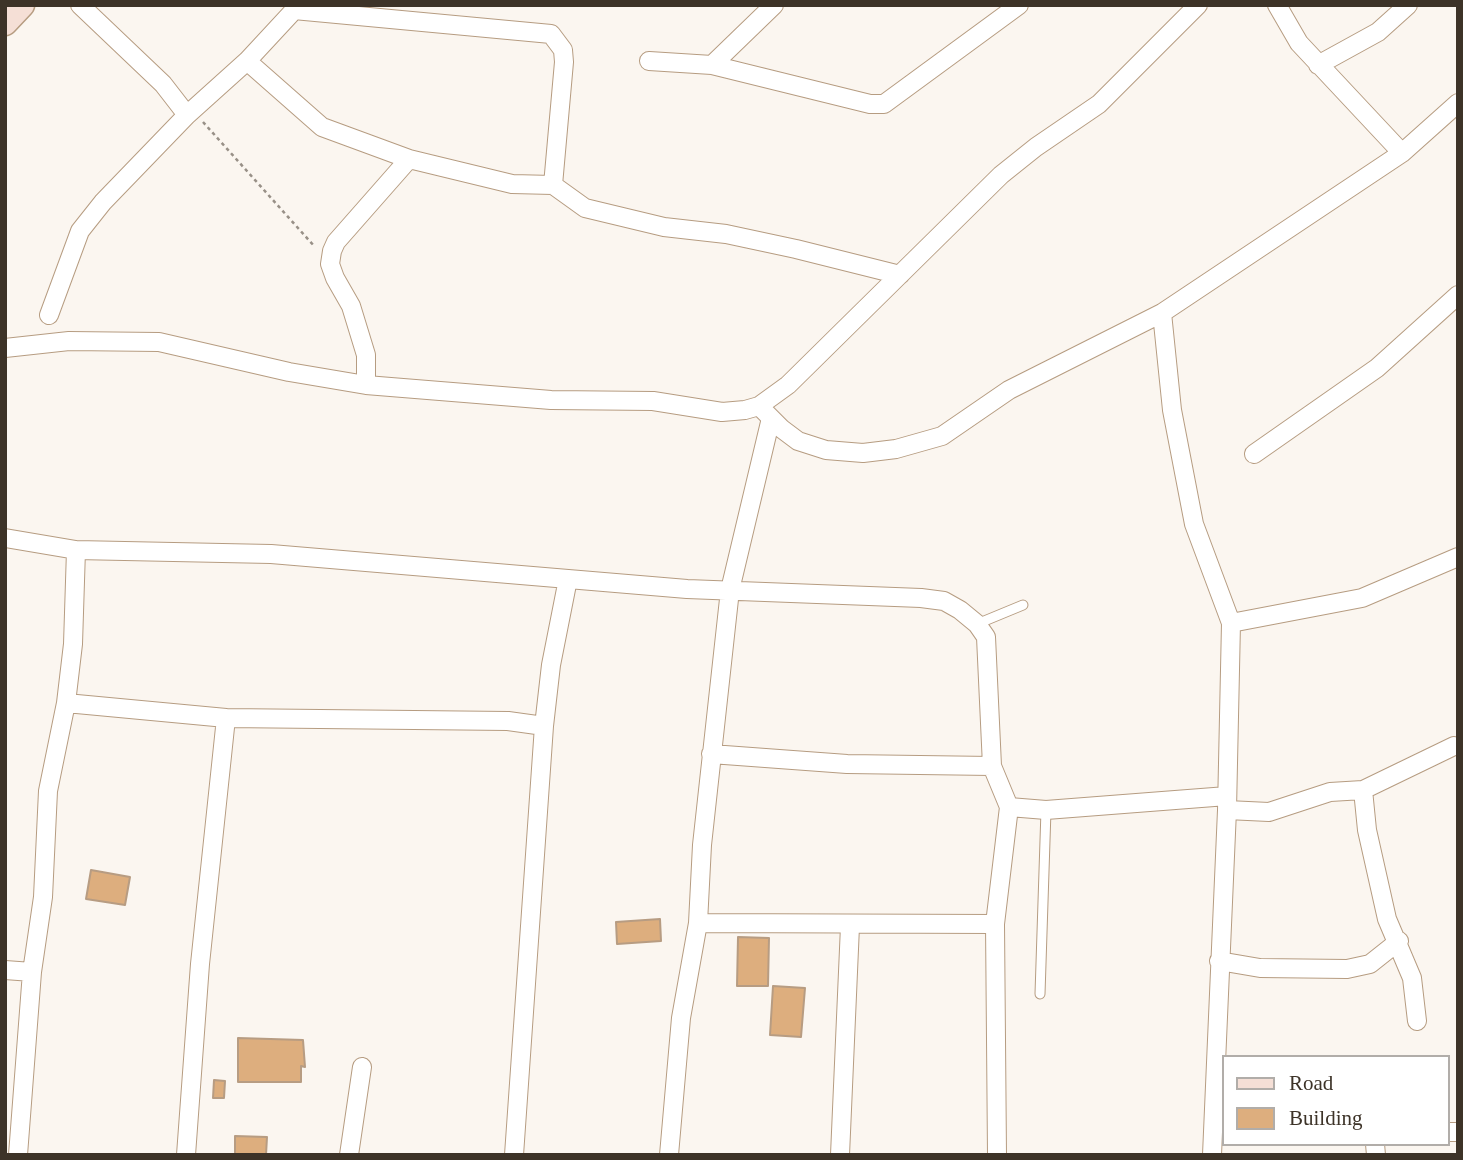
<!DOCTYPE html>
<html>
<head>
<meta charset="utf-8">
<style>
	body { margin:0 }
	#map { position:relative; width:1463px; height:1160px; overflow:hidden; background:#fbf6f0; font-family:"Times New Roman",serif }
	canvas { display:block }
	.frame { position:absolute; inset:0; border:7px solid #3d3328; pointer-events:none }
	.legend { position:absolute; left:1222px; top:1055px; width:228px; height:91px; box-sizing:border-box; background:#fff; border:2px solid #b1ada9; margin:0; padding:9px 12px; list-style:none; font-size:21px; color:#3d3328 }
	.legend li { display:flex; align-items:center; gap:14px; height:35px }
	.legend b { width:35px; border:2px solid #b1ada9 }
</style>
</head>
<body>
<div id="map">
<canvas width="1463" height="1160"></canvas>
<div class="frame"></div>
<ul class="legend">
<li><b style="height:9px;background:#f5dfd6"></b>Road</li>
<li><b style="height:19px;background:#ddae7e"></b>Building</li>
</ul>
</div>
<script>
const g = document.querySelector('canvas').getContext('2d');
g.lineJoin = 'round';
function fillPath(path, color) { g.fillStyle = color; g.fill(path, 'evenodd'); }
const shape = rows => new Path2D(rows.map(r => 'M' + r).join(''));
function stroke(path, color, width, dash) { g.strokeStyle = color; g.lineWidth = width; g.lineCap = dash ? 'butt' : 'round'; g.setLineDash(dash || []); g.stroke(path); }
const building = shape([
	[91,870,130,877,125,905,86,899,91,870],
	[660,919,661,941,617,944,616,922,660,919],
	[738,937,769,938,768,986,737,986,738,937],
	[773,986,805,988,801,1037,770,1035,773,986],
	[238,1038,303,1040,305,1067,301,1066,301,1082,238,1082,238,1038],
	[214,1080,225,1081,224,1098,213,1098,214,1080],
	[235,1136,267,1137,266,1155,235,1155,235,1136]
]);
fillPath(building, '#ddae7e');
stroke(building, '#b79c82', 2);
const lane = shape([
	[977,624,1023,605],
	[1040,994,1046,810]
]);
const street = shape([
	[80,5,163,84,187,115,247,61,299,5],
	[1277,5,1299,43,1402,153],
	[294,10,551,34,563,50,564,62,553,185],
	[247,61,322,127,409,159],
	[649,61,712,65,870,104,884,104,1019,5],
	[712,65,774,5],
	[1318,65,1378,32,1408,5],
	[1162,313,1172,410,1194,524,1231,623,1227,810,1212,1155],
	[49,315,80,231,103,202,187,115],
	[5,348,69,341,159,342,289,372,366,385,551,400,653,401,722,412,745,410,759,406,788,385,1001,175,1036,147,1099,104,1198,5],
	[366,385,366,355,351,306,335,278,330,264,332,251,336,242,409,159,512,184,553,185,585,208,664,227,726,234,796,249,900,275],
	[759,406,782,429,798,441,826,450,863,453,896,449,942,436,1009,390,1162,313,1402,153,1458,103],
	[1254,454,1377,368,1458,295],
	[5,538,76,550,271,554,687,589,921,598,944,601,960,610,977,624,986,637,992,766,1009,807,995,924,997,1155],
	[1231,623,1362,598,1458,557],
	[66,703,226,718,508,721,544,726,551,665,568,579],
	[711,754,847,764,992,766],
	[1363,790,1367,830,1387,919,1412,978,1417,1021],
	[1009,807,1046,810,1227,796],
	[1227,810,1269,812,1330,792,1363,790,1454,746],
	[698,923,995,924],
	[1219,961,1260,968,1347,969,1370,964,1399,941],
	[5,970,32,972],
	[1447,1132,1458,1132],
	[1375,1144,1376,1155],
	[18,1155,32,972,43,897,48,791,66,703,73,644,76,550],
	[186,1155,200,964,226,718],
	[349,1155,362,1067],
	[514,1155,544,726],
	[669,1155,681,1018,698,923,702,845,730,590,771,418],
	[840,1155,850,926]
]);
const secondary = shape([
	[5,23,22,5]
]);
stroke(lane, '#b69c81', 11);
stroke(street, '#b69c81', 20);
stroke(secondary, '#b69c81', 27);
stroke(shape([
	[203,122,315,247]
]), '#989087', 2.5, [3.5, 3.5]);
stroke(lane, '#fff', 9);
stroke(street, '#fff', 18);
stroke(secondary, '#f5dfd6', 24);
</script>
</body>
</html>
